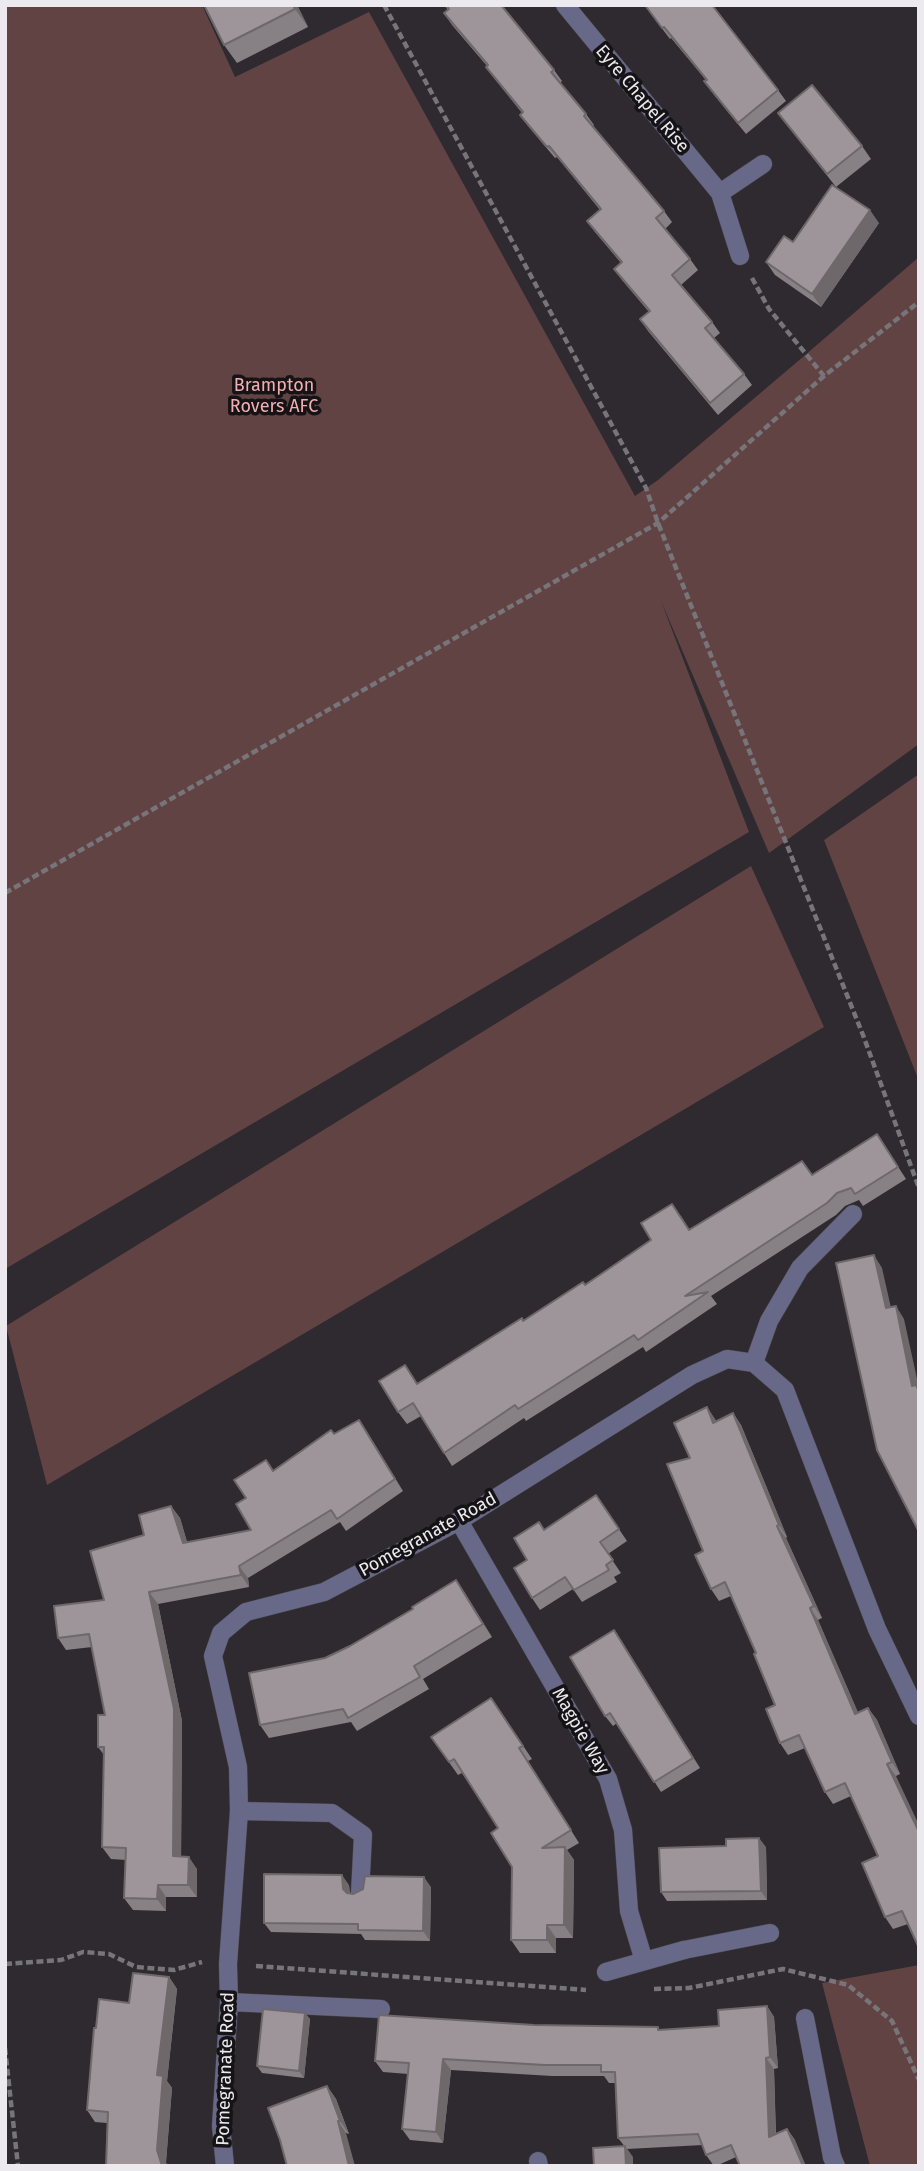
<!DOCTYPE html>
<html>
<head>
<meta charset="utf-8">
<style>
	body { margin:0 }
	#map { position:relative; width:924px; height:2171px; overflow:hidden; background:#2e2a2f; font-family:"Fira Sans",sans-serif }
	canvas { display:block }
	.frame { position:absolute; inset:0; border:7px solid #eceaee; pointer-events:none }
</style>
</head>
<body>
<div id="map">
<canvas width="924" height="2171"></canvas>
<div class="frame"></div>
</div>
<script>
const g = document.querySelector('canvas').getContext('2d');
g.lineJoin = 'round';
function fillPath(path, color) { g.fillStyle = color; g.fill(path, 'evenodd'); }
const shape = rows => new Path2D(rows.map(r => 'M' + r).join(''));
function stroke(path, color, width, dash) { g.strokeStyle = color; g.lineWidth = width; g.lineCap = dash ? 'butt' : 'round'; g.setLineDash(dash || []); g.stroke(path); }
function drawText(font, color, halo, rows, align = 'center') {
  g.font = font + ' "Fira Sans",sans-serif'; g.lineWidth = 7; g.setLineDash([]); g.textBaseline = 'middle'; g.strokeStyle = halo; g.fillStyle = color; for (const [text, x, y, turn = 0] of rows) {
    g.save(); g.translate(x, y); g.rotate((+turn || 0) * Math.PI / 180); g.textAlign = isNaN(turn) ? turn : align; if (halo) g.strokeText(text, 0, 0); g.fillText(text, 0, 0); g.restore();
  }
}
fillPath(shape([
	[5,5,202,5,235,77,369,12,635,496,658,480,804,356,919,257,919,744,769,853,661,601,749,832,5,1269],
	[919,774,919,1081,824,840],
	[751,866,824,1027,47,1485,6,1326],
	[919,1965,919,2166,870,2166,822,1983]
]), '#624344');
const lane = shape([
	[754,1363,769,1321,800,1268,853,1214],
	[239,1811,332,1813,363,1835,360,1893],
	[684,1950,770,1933],
	[229,2002,381,2009],
	[805,2018,832,2157],
	[538,2161,539,2166]
]);
const street = shape([
	[565,5,720,193,740,256],
	[720,193,763,164],
	[459,1521,608,1779,623,1830,629,1911,644,1961],
	[606,1972,684,1950],
	[832,2157,836,2166],
	[225,2166,221,2126,229,2002,228,1964,239,1811,238,1767,213,1656,221,1633,246,1612,324,1592,459,1521,692,1375,727,1359,754,1363,785,1390,877,1629,919,1716]
]);
stroke(lane, '#49454a', 19);
stroke(street, '#49454a', 19);
stroke(shape([
	[384,5,646,488,658,523,863,1035,919,1188],
	[752,278,769,309,824,376],
	[5,893,658,523,824,376,919,302],
	[5,1964,61,1960,83,1952,109,1954,136,1967,174,1970,202,1962],
	[256,1966,586,1990],
	[654,1989,689,1988,783,1969,848,1985,892,2021,919,2080],
	[5,2048,18,2166]
]), '#78757a', 4.5, [7, 3.5]);
stroke(lane, '#686988', 18);
stroke(street, '#686988', 18);
fillPath(shape([
	[297,5,308,27,237,63,224,45],
	[444,5,501,5,554,70,562,81,560,83,586,114,594,125,593,126,664,211,672,222,665,229,690,259,698,270,681,285,712,322,720,333,714,338,744,374,752,385,718,415,648,331,640,319,649,312,622,280,614,269,621,263,595,232,587,221,600,210,557,157,555,158,528,126,520,115,522,113,494,78,486,67,487,66,452,25,444,13,448,10],
	[644,5,778,90,786,101,746,134,712,92,704,81,706,80,671,38,670,39],
	[778,113,862,146,871,159,836,187],
	[879,223,821,307,775,275,766,262,793,242],
	[877,1134,906,1179,863,1206,859,1200,845,1206,836,1215,711,1296,717,1304,646,1352,643,1347,526,1421,524,1418,452,1466,421,1416,407,1424,398,1412,418,1384,585,1285,651,1240,681,1216,689,1229,812,1175],
	[707,1407,716,1421,733,1413,741,1425,787,1537,786,1538,822,1618,818,1620,858,1713,868,1708,877,1720,900,1774,896,1776,908,1924,893,1929,885,1917,878,1856,851,1796,833,1804,825,1792,805,1748,788,1755,780,1743,775,1705,756,1653,731,1596,719,1601,711,1589,703,1551,690,1458],
	[359,1420,403,1491,346,1531,340,1522,248,1578,249,1587,158,1604,182,1721,181,1857,197,1869,197,1897,166,1897,166,1911,133,1910,124,1898,126,1860,111,1859,102,1847,104,1755,98,1747,105,1715,92,1647,66,1650,58,1638,104,1600,144,1535,171,1506,180,1518,187,1542,251,1530,246,1498,266,1460,274,1471],
	[596,1495,627,1541,608,1554,621,1573,614,1577,617,1582,582,1602,573,1589,540,1610,532,1598,527,1560,544,1530],
	[456,1580,492,1637,423,1679,429,1689,357,1731,351,1722,269,1738,260,1725,325,1658,350,1646,413,1609],
	[614,1630,700,1768,661,1792,617,1723,613,1726,605,1716],
	[491,1698,532,1759,528,1761,579,1843,567,1850,574,1860,573,1938,556,1938,556,1953,520,1953,511,1940,512,1867,498,1828,462,1773,458,1775,431,1737],
	[766,1847,767,1900,667,1901,661,1892],
	[349,1885,350,1894,353,1894,431,1887,430,1941,365,1940,361,1934,271,1932,264,1923],
	[169,1977,177,1989,167,2081,172,2088,166,2162,167,2166,106,2166,107,2123,95,2122,87,2110,96,2028,129,2003],
	[767,2006,774,2017,778,2068,774,2069,776,2134,787,2129,795,2140,736,2157,716,2166,714,2166,706,2155,703,2145,627,2149,633,2157,618,2138,615,2083,609,2083,604,2076,552,2076,451,2070,443,2143,410,2140,402,2129,408,2074,383,2072,375,2061,534,2025,658,2027,660,2030,719,2026],
	[305,2013,310,2019,304,2078,262,2073,257,2066],
	[327,2086,336,2099,349,2134,346,2133,287,2166]
]), '#878084');
fillPath(shape([
	[293,5,297,5,308,27,295,9],
	[870,210,879,223,821,307,812,294],
	[874,1255,882,1268,894,1321,886,1308],
	[896,1306,904,1319,919,1388,919,1395,912,1386],
	[707,1407,715,1419,722,1435,713,1423],
	[733,1413,741,1425,787,1537,779,1525],
	[359,1420,367,1432,403,1491,395,1479],
	[171,1506,180,1518,191,1555,183,1543],
	[777,1526,786,1538,822,1618,814,1606],
	[239,1566,248,1578,249,1587,241,1575],
	[456,1580,465,1593,492,1637,483,1624],
	[149,1592,158,1604,182,1721,181,1869,173,1856],
	[810,1608,818,1620,864,1726,855,1714],
	[614,1630,621,1640,700,1768,693,1758],
	[868,1708,877,1720,900,1774,892,1762],
	[887,1764,896,1776,919,1825,919,1832],
	[759,1838,766,1847,767,1900,761,1891],
	[565,1847,574,1860,573,1938,564,1925],
	[189,1857,197,1869,197,1897,188,1885],
	[342,1875,349,1885,350,1899,343,1889],
	[424,1877,431,1887,430,1941,423,1931],
	[158,1885,166,1897,166,1911,157,1899],
	[547,1925,556,1938,556,1953,547,1940],
	[169,1977,177,1989,167,2081,172,2088,166,2162,167,2166,162,2166,157,2150,157,2075],
	[767,2006,774,2017,778,2068,770,2057],
	[305,2013,310,2019,304,2078,299,2071],
	[766,2058,774,2069,776,2148,769,2137],
	[443,2059,451,2070,443,2143,436,2132],
	[327,2086,336,2099,349,2134,340,2121],
	[338,2121,346,2133,355,2166,349,2166],
	[787,2129,795,2140,806,2166,803,2166],
	[625,2146,633,2157,633,2166,626,2166]
]), '#6e686b');
const building = shape([
	[204,5,293,5,295,9,224,45,204,5],
	[446,5,501,5,554,70,551,72,586,114,584,116,664,211,656,218,690,259,672,275,712,322,705,328,744,374,710,403,640,319,650,311,614,269,622,262,587,221,601,209,549,146,547,147,520,115,523,112,486,67,488,65,444,13,449,9,446,5],
	[645,5,712,5,778,90,738,123,704,81,707,80,664,27,662,28,645,5],
	[812,85,862,146,827,174,778,113,812,85],
	[832,185,870,210,812,294,766,262,784,236,793,242,832,185],
	[877,1134,898,1167,855,1194,851,1188,837,1193,827,1203,685,1296,708,1292,638,1340,634,1335,518,1409,515,1405,444,1453,413,1403,398,1412,379,1381,405,1365,417,1384,522,1318,523,1321,583,1282,585,1285,651,1240,641,1223,672,1204,689,1230,802,1161,812,1175,877,1134],
	[874,1255,886,1308,896,1306,912,1386,916,1385,919,1391,919,1532,877,1450,836,1263,874,1255],
	[707,1407,713,1423,733,1413,779,1525,777,1526,814,1606,810,1608,855,1714,868,1708,892,1762,887,1764,919,1832,919,1948,902,1911,885,1917,862,1863,878,1856,845,1783,825,1792,799,1735,780,1743,766,1709,775,1705,754,1654,756,1653,725,1582,711,1589,695,1555,703,1551,667,1464,690,1458,674,1423,707,1407],
	[359,1420,395,1479,337,1519,331,1510,239,1566,241,1575,149,1592,174,1709,173,1856,189,1857,188,1885,158,1885,157,1899,124,1898,126,1848,102,1847,104,1747,98,1747,98,1715,105,1715,89,1634,58,1638,54,1606,104,1600,90,1551,144,1535,139,1515,171,1506,183,1543,251,1530,236,1504,246,1498,234,1480,266,1460,273,1471,331,1430,334,1434,359,1420],
	[596,1495,619,1529,600,1542,613,1560,606,1565,609,1570,574,1590,565,1577,532,1598,514,1568,527,1560,514,1538,539,1522,544,1530,596,1495],
	[456,1580,483,1624,414,1666,420,1677,348,1718,343,1709,260,1725,249,1673,325,1658,350,1646,413,1609,412,1607,456,1580],
	[614,1630,693,1758,654,1782,610,1713,605,1716,570,1657,614,1630],
	[491,1698,523,1746,519,1748,571,1830,542,1848,565,1847,564,1925,547,1925,547,1940,511,1940,512,1867,491,1833,498,1828,454,1759,449,1762,431,1737,491,1698],
	[759,1838,761,1891,661,1892,659,1848,726,1846,726,1839,759,1838],
	[264,1874,342,1875,343,1889,347,1893,353,1894,363,1889,365,1876,424,1877,423,1931,358,1930,358,1924,264,1923,264,1874],
	[133,1973,169,1977,157,2075,163,2076,157,2150,162,2166,106,2166,108,2112,87,2110,94,2028,96,2028,99,1999,129,2003,133,1973],
	[767,2006,770,2057,766,2058,769,2137,787,2129,803,2166,740,2166,731,2145,706,2155,698,2134,618,2138,615,2072,601,2072,601,2065,545,2065,443,2059,436,2132,402,2129,409,2063,375,2061,379,2015,534,2025,658,2027,658,2030,719,2026,718,2010,767,2006],
	[263,2009,305,2013,299,2071,257,2066,263,2009],
	[327,2086,340,2121,338,2121,349,2166,287,2166,280,2140,268,2108,327,2086],
	[625,2146,626,2166,594,2166,593,2148,625,2146]
]);
fillPath(building, '#9d9599');
stroke(building, '#6e686b', 2);
drawText('18px', '#eceaee', '#151316', [
	["Eyre Chapel Rise",642,99,50],
	["Pomegranate Road",428,1535,-29],
	["Magpie Way",580,1731,60],
	["Pomegranate Road",226,2069,-88]
]);
drawText('18px', '#f2aeaf', '#151316', [
	["Brampton",274,386],
	["Rovers AFC",274,407]
]);
</script>
</body>
</html>
